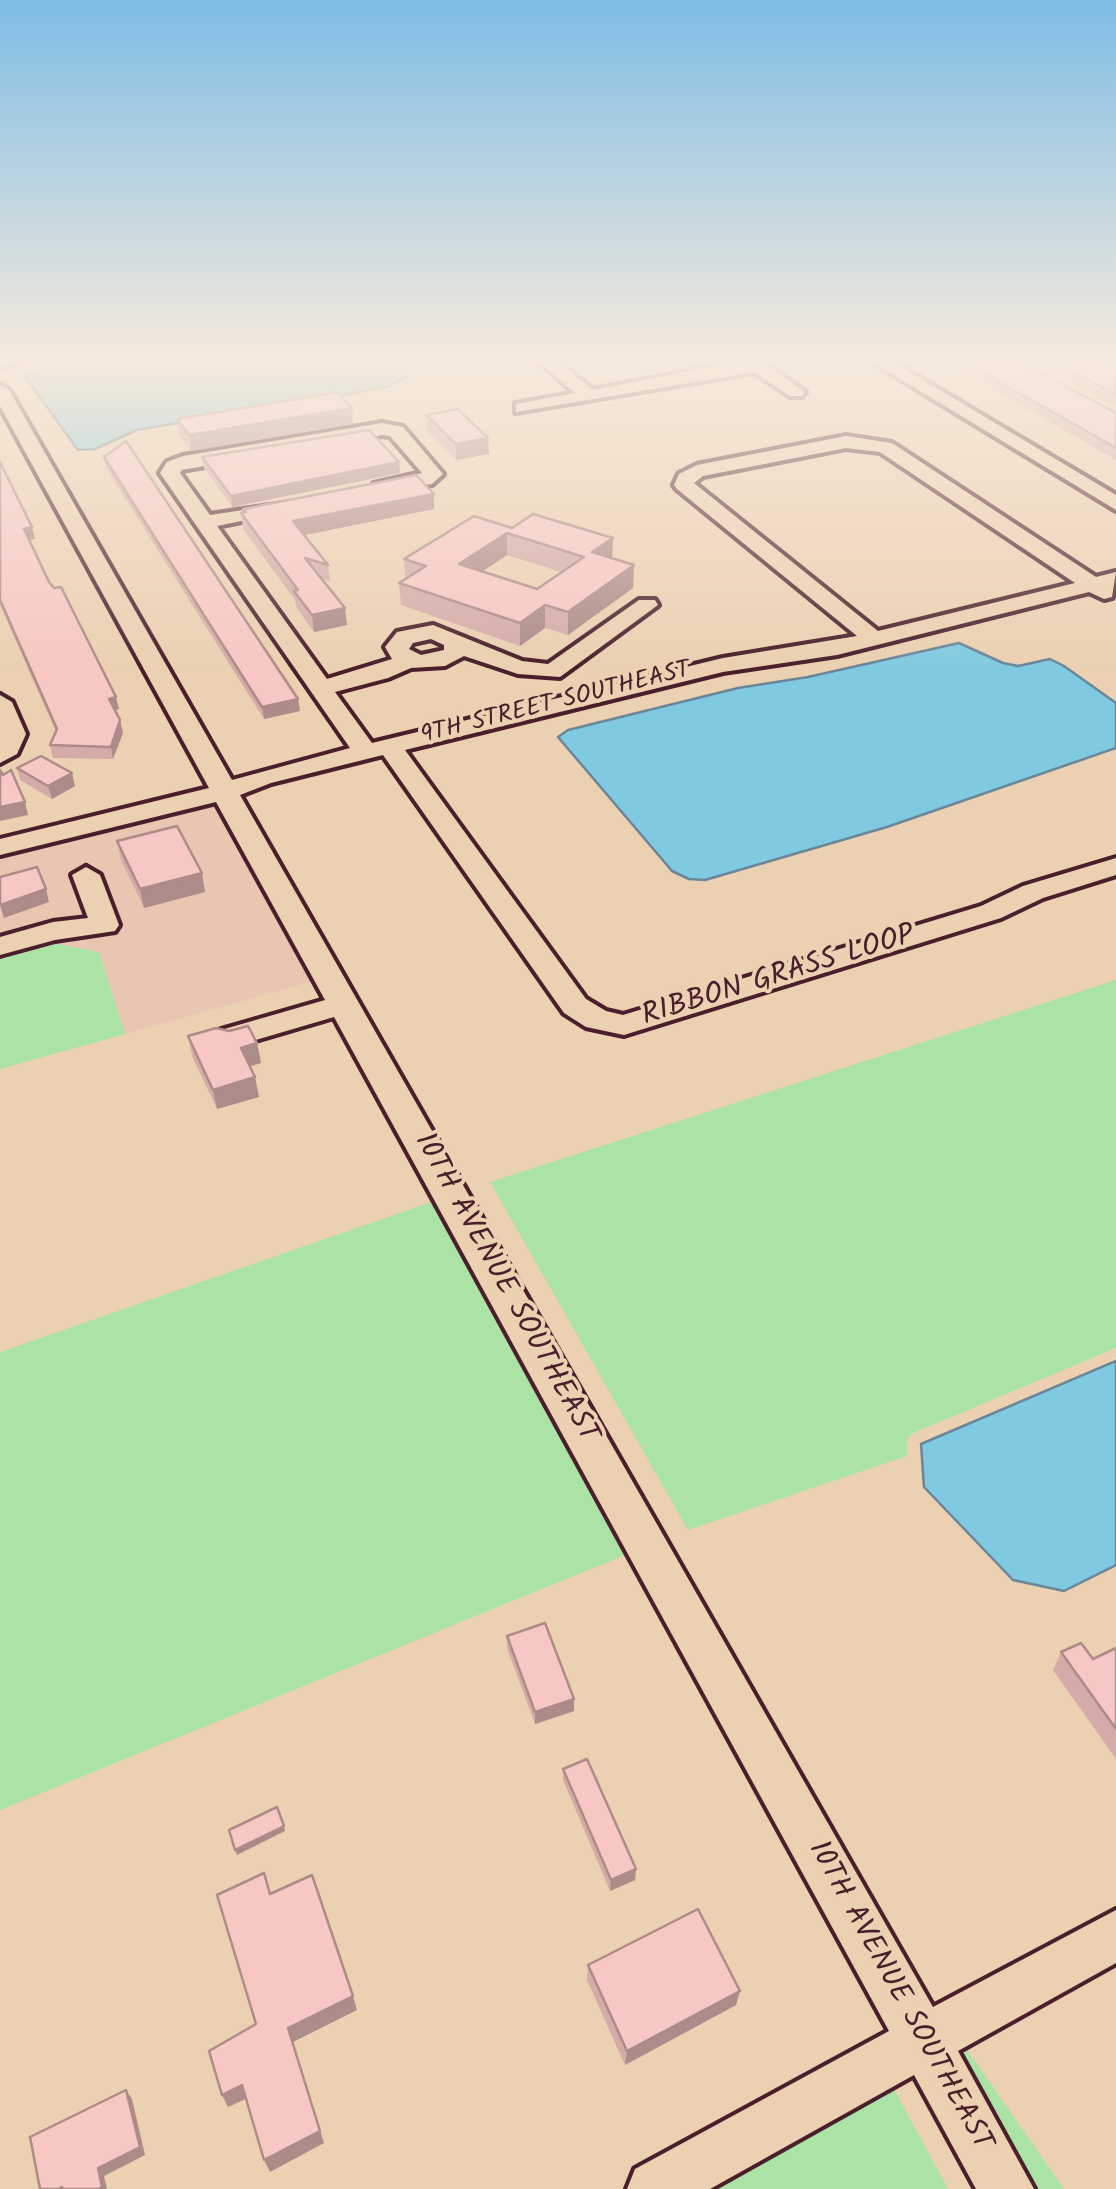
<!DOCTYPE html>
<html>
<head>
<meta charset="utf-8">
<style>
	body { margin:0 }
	canvas { display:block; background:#ebd0b2 }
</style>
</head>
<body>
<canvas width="1116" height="2189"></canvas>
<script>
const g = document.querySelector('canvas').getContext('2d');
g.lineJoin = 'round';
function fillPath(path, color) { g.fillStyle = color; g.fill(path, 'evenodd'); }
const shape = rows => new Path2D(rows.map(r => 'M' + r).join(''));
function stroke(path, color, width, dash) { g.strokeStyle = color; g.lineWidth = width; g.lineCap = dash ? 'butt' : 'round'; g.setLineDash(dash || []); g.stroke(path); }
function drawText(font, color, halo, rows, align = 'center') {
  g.font = font + ' Kalam,sans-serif'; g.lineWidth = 8; g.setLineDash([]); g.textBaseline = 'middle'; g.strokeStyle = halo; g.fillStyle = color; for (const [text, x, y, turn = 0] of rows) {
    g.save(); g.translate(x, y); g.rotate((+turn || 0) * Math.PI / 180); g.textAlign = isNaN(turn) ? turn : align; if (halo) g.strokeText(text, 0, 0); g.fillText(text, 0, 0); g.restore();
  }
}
fillPath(shape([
	[218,799,317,980,125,1034,99,952,42,941,104,932,118,922,96,866,71,873,89,920,0,938,0,853]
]), '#e8c6b1');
fillPath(shape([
	[42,941,99,952,125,1034,0,1069,0,953],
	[1116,980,1116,1348,913,1433,907,1440,907,1456,688,1530,490,1182],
	[437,1200,630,1553,0,1810,0,1352],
	[965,2047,1064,2189,1032,2189,954,2053],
	[891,2084,948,2189,708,2189]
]), '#abe3a7');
const water = shape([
	[105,361,397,361,407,377,388,386,354,393,137,430,95,449,78,450,26,378,36,372,105,361],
	[959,643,1003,663,1018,666,1050,659,1064,666,1116,703,1116,748,887,827,705,880,689,879,672,871,558,737,568,730,738,688,808,677,959,643],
	[1116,1361,1116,1565,1064,1591,1013,1580,924,1487,921,1444,1116,1361]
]);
fillPath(water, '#80cae1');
stroke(water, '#6a8698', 2.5);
const minor = shape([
	[0,361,21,361,0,368,0,361],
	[539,361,558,361,593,390,742,361,762,361,805,392,802,396,790,396,754,372,516,412,516,404,575,393,539,361],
	[871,361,891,361,1116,495,1116,510,871,361],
	[0,385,9,390,232,780,350,748,160,473,167,462,183,456,382,423,403,427,443,474,432,484,374,492,374,484,422,473,390,436,382,435,182,470,180,473,210,515,290,503,290,511,217,526,327,679,392,659,385,647,397,632,433,625,522,661,548,664,639,600,655,600,658,605,560,677,518,674,464,656,445,666,411,668,388,678,335,692,372,743,723,658,857,636,677,489,674,485,679,474,697,465,846,436,892,443,1096,577,1116,572,1112,597,1104,599,1089,592,837,655,723,672,405,750,586,999,606,1011,623,1015,981,906,1023,886,1116,858,1116,875,1043,898,1001,918,624,1035,586,1027,564,1013,383,755,271,783,240,795,933,2007,1116,1910,1116,1963,958,2051,1034,2189,976,2189,914,2075,710,2189,627,2189,635,2169,889,2031,334,1017,232,1047,221,1044,216,1037,221,1030,325,1000,216,802,0,855,0,839,209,788,0,406,0,385],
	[846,448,880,452,1075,583,878,631,694,483,703,476,846,448],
	[431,639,444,645,444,650,421,655,409,649,413,643,431,639],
	[0,695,12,702,26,734,17,754,0,763,0,695],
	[86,867,100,875,119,925,115,931,55,940,0,955,0,937,53,922,88,918,72,875,86,867]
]);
stroke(minor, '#4a1f2b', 8);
fillPath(minor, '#ebd0b2');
fillPath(shape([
	[944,361,1018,361,1116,413,1116,460],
	[1034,361,1108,361,1116,365,1116,407],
	[352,408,353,424,191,451,179,435,177,419],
	[426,415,489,454,456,460,427,431],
	[104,457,298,699,300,711,264,719,106,468],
	[202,457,400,473,232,507,204,468],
	[0,462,32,527,35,539,29,540,49,582,119,709,115,710,120,720,123,733,113,759,53,758,50,745,56,732,0,605],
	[243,509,434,509,304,535,328,565,330,581,322,579,347,625,314,632,296,607,295,600,243,529,241,513,244,513],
	[474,516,634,565,633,588,568,635,545,628,520,646,401,605,399,583,405,579,404,559],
	[507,555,561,572,537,589,483,571],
	[17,768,75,786,52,799,20,780],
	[117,841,205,892,144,908,121,860],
	[188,1036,257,1043,261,1063,250,1066,259,1097,217,1109,192,1056],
	[507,1636,574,1711,535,1724,507,1648],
	[1116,1648,1116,1759,1053,1670,1061,1652,1093,1659],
	[563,1769,636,1869,635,1880,610,1891,563,1780],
	[588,1965,736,2005,625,2065,587,1980]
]), '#d4aba8');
fillPath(shape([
	[352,408,353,424,191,451,189,435],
	[488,438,489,454,456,460,456,444],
	[399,462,400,473,232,507,231,496],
	[434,494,434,509,295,537,293,521],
	[32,527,35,539,27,540,24,529],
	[507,533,507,555,460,586,459,564],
	[613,538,612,560,592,552],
	[634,565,633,588,568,635,568,612],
	[545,605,545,628,520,646,520,623],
	[345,608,347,625,314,632,312,615],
	[116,697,119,709,112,711,109,699],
	[298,699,300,711,264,719,262,707],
	[120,720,123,733,113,759,111,747],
	[72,773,75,786,52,799,48,786],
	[25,802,28,815,0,821,0,807],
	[202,873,205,892,144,908,140,889],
	[46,889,49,902,4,918,0,905],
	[257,1043,261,1063,245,1068,241,1048],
	[255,1077,259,1097,217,1109,213,1090],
	[574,1699,574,1711,535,1724,535,1712],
	[284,1826,285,1831,237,1855,235,1850],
	[636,1869,635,1880,610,1891,611,1880],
	[740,1991,736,2005,625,2065,627,2051],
	[353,1996,357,2010,293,2042,324,2143,270,2172,264,2160,288,2028],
	[242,2085,248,2098,228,2107,222,2095],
	[126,2090,132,2099,145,2155,104,2176,107,2189,98,2189,98,2168]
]), '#ad8b88');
const building = shape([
	[963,361,1018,361,1116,413,1116,448,963,361],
	[1054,361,1108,361,1116,365,1116,395,1054,361],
	[337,392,352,408,189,435,177,419,337,392],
	[458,409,488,438,456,444,426,415,458,409],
	[369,430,399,462,231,496,202,457,369,430],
	[126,441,298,699,262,707,104,457,126,441],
	[0,462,32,527,24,529,49,582,54,588,61,587,116,697,109,699,120,720,111,747,50,745,57,729,0,600,0,462],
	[416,475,434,494,293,521,328,565,305,558,345,608,312,615,294,591,298,590,241,513,246,512,243,509,416,475],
	[533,514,613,538,592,552,634,565,568,612,545,605,520,623,399,583,426,566,404,559,474,516,512,528,533,514],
	[507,533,584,557,537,589,459,564,507,533],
	[41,756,72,773,48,786,17,768,41,756],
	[0,770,3,775,11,770,25,802,0,807,0,770],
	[177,826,202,873,140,889,117,841,177,826],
	[37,867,46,889,0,905,0,877,37,867],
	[248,1026,257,1043,241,1048,255,1077,213,1090,188,1036,216,1028,229,1031,248,1026],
	[545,1623,574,1699,535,1712,507,1636,545,1623],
	[1081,1643,1093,1659,1116,1648,1116,1729,1061,1652,1081,1643],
	[587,1759,636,1869,611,1880,563,1769,587,1759],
	[277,1807,284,1826,235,1850,229,1830,277,1807],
	[264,1873,270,1894,312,1875,353,1996,288,2028,320,2131,264,2160,242,2085,222,2095,209,2051,256,2024,217,1895,264,1873],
	[698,1909,740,1991,627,2051,588,1965,698,1909],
	[126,2090,140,2147,98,2168,102,2187,98,2189,62,2189,62,2187,58,2189,40,2189,30,2137,126,2090]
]);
fillPath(building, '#f7c7c3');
stroke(building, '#ad8b88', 2.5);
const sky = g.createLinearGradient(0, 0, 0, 668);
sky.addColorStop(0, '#7ebde5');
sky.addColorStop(0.54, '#f6eadc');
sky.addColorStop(1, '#f6eadc00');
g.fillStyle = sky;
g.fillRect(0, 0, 1116, 668);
drawText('25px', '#4a1f2b', '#ebd0b2', [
	["9TH STREET SOUTHEAST",556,705,-14]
]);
drawText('30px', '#4a1f2b', '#ebd0b2', [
	["RIBBON GRASS LOOP",779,978,-17],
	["10TH AVENUE SOUTHEAST",504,1289,61],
	["10TH AVENUE SOUTHEAST",898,1997,61]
]);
</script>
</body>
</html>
